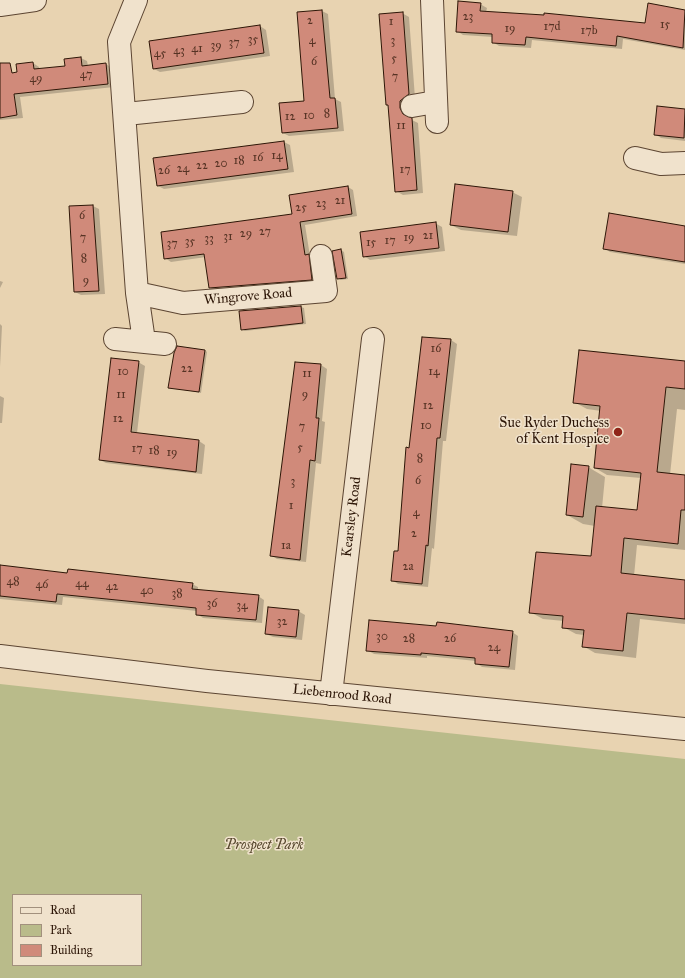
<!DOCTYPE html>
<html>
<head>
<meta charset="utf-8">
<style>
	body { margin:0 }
	#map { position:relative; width:685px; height:978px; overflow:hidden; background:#e8d3b1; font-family:"IM FELL Great Primer",serif }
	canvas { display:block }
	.legend { position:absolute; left:12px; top:894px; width:130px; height:72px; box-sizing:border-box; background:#f0e2cc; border:1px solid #a2907d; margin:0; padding:5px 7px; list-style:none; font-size:12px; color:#2d1607 }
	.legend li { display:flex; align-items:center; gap:8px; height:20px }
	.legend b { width:20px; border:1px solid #a2907d }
</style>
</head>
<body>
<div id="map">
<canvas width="685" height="978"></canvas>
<ul class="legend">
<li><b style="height:5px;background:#f0e2cc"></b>Road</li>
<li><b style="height:11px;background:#b9bb8a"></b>Park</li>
<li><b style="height:11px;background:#d08a7a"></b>Building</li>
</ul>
</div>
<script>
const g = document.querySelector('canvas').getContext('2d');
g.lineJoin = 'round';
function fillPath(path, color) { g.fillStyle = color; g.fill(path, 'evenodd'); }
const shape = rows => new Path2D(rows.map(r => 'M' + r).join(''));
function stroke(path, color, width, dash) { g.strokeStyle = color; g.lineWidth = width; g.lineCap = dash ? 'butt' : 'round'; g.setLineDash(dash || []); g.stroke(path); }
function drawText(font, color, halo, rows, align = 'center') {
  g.font = font + ' "IM FELL Great Primer",serif'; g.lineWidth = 3; g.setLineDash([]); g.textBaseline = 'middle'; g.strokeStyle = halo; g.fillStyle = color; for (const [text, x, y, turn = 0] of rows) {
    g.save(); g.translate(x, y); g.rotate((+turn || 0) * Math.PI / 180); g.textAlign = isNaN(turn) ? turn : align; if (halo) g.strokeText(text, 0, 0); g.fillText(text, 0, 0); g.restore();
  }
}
fillPath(shape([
	[0,684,685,759,685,978,0,978],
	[13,895,141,895,141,965,13,965]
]), '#b9bb8a');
fillPath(shape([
	[480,4,487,8,486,12,646,24,649,5,685,11,685,50,623,39,622,49,532,40,531,48,499,46,493,42,493,37,463,35,457,31],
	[322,11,328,14,335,99,341,102,344,131,289,136,283,133,305,102,298,13],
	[402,13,409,17,415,98,406,112,408,118,418,123,423,193,403,195,396,191,389,106,386,105],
	[260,26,266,30,270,56,160,72,154,69],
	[81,58,87,61,88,66,106,64,112,68,114,87,20,97,23,118,0,120,0,75,18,73,33,63,39,67,39,70,66,67,65,60],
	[658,107,685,110,685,141,661,138,655,134],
	[284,142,290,145,294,172,164,189,158,186],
	[348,187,353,190,357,216,305,225,310,256,314,258,317,282,216,291,210,288,206,257,171,262,165,258,293,215],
	[512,192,522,197,517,236,461,230,451,225],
	[93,206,99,209,105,294,81,295,75,292,70,207],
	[435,223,442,227,445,251,370,260,364,256],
	[685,227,685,264,610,252,604,248],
	[341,250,344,252,348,279,341,280,338,278],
	[0,281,3,282,0,288],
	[301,307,304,308,306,324,245,331,242,329],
	[0,324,2,326,0,367],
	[451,340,457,344,446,441,443,441,434,549,432,548,428,587,398,584,392,580,398,552,410,449],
	[205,350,207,352,201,393,169,387],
	[138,362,145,366,137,433,199,441,205,445,202,474,106,463,100,460],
	[685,362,685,410,677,409,670,475,685,476,685,550,637,545,634,576,685,581,685,624,640,619,636,658,595,653,583,646,584,635,576,634,563,627,564,621,543,619,530,612,592,557,595,526,583,524,567,515,588,467,605,477,602,508,638,511,641,478,607,475,595,468,601,411,587,409,574,402],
	[295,363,321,365,327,369,322,421,325,422,321,464,316,463,306,562,277,559,271,555],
	[0,396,4,398,2,423,0,423],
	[0,566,68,574,192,584,198,587,198,591,258,596,264,600,262,623,203,618,197,614,197,611,63,597,62,605,0,599],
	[298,611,305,615,302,640,273,637,266,634],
	[512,632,518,636,515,670,482,667,476,663,476,661,427,656,427,658,374,654,367,650]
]), '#0003');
const building = shape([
	[458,1,481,3,480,11,544,15,544,13,645,23,648,3,685,10,683,48,617,36,616,46,526,37,525,45,492,43,492,34,456,32,458,1],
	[322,10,330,98,335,98,338,128,282,133,279,103,304,101,297,12,322,10],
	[403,12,409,94,400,101,400,108,403,114,412,118,417,190,395,192,388,105,386,105,379,14,403,12],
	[260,25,264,53,153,69,149,41,260,25],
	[81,57,82,66,106,63,108,84,14,94,17,115,0,118,0,63,10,63,12,73,17,72,16,64,33,62,34,69,65,66,64,59,81,57],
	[657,106,685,109,684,138,654,135,657,106],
	[284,141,288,169,157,186,153,158,284,141],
	[455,184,513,191,508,232,450,225,455,184],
	[348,186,352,214,300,222,305,255,309,254,312,280,209,288,204,254,164,259,161,232,292,214,289,195,348,186],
	[93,205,99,291,74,292,69,206,93,205],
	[609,213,685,226,685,262,603,249,609,213],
	[436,222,439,248,363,257,360,232,436,222],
	[341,249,346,278,337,279,332,251,341,249],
	[301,306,303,323,241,330,239,311,301,306],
	[422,337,451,339,440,438,437,438,428,546,426,545,422,584,391,581,394,551,398,551,406,447,409,448,422,337],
	[177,346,205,350,199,392,168,388,174,353,177,346],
	[579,350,685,361,685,389,666,387,657,472,685,475,685,510,681,510,678,544,624,538,621,573,685,580,685,619,627,613,623,651,582,647,584,630,562,628,563,616,529,613,536,552,591,556,596,506,637,510,641,473,594,468,600,406,573,403,579,350],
	[111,358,139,361,131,432,199,440,196,472,99,460,111,358],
	[295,362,321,364,316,418,319,418,315,461,310,460,300,560,270,556,295,362],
	[571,464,589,466,583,517,566,515,571,464],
	[0,565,67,573,68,569,193,583,192,589,259,595,256,620,196,615,196,608,57,594,56,602,0,596,0,565],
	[268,607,299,610,296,637,265,634,268,607],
	[369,620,436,626,437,622,513,631,509,667,475,664,475,658,421,653,421,655,366,651,369,620]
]);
fillPath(building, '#d08a7a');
stroke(building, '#2d1607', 1);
const minor = shape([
	[136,0,119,42,137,293,144,341],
	[432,0,437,122],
	[0,5,35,0],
	[412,106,435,102],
	[126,114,242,102],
	[635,158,661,164,685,163],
	[137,293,183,303,326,291,321,256],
	[115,339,165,344],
	[0,656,207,681,685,729],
	[331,694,373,339]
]);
stroke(minor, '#5c4532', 24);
stroke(minor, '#f0e2cc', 22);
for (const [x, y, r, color] of [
	[618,432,5,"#8f2418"]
]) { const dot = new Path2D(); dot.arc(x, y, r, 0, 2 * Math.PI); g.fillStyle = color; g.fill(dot); stroke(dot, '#f0e2cc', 1.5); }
drawText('12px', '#563324', null, [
	["23",468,17],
	["2",310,21],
	["1",391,22],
	["15",665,25],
	["17d",552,27],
	["19",510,29],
	["17b",589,31],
	["35",253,40],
	["4",312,41],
	["3",393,41],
	["37",234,43],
	["39",216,46],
	["41",197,49],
	["43",179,51],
	["45",160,54],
	["5",394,59],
	["6",314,62],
	["47",86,75],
	["7",395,77],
	["49",36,79],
	["8",327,114],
	["10",309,116],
	["12",290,117],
	["11",401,126],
	["14",277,156],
	["16",258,158],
	["18",239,161],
	["20",221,164],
	["22",202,166],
	["24",183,169],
	["17",405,170],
	["26",164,171],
	["21",340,201],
	["23",321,204],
	["25",301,208],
	["6",82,216],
	["27",265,232],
	["29",246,234],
	["21",428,236],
	["31",228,237],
	["7",83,238],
	["19",409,238],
	["33",209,239],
	["17",390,241],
	["35",190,242],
	["15",371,243],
	["37",172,244],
	["8",84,259],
	["9",86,281],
	["16",436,349],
	["22",187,369],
	["10",123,372],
	["14",434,372],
	["11",307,374],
	["11",121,395],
	["9",305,395],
	["12",428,406],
	["12",118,419],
	["10",426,426],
	["7",302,427],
	["5",300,448],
	["17",137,449],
	["18",154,451],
	["19",172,453],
	["8",420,459],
	["6",418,481],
	["3",293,482],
	["1",291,506],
	["4",416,513],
	["2",414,534],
	["1a",286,546],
	["2a",408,567],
	["48",13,582],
	["44",82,584],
	["46",42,585],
	["42",112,587],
	["40",147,591],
	["38",177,594],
	["36",212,604],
	["34",242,606],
	["32",282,622],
	["30",382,637],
	["28",409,639],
	["26",450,639],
	["24",494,648]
]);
drawText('14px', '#2d1607', '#f0e2cc', [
	["Wingrove Road",248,297,-5],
	["Kearsley Road",352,517,-83],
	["Liebenrood Road",342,695,6]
]);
drawText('14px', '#2d1607', '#f0e2cc', [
	["Sue Ryder Duchess",609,424],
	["of Kent Hospice",609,440]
], 'right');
drawText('italic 14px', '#57482e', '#f0e2cc', [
	["Prospect Park",264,846]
]);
</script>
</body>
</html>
